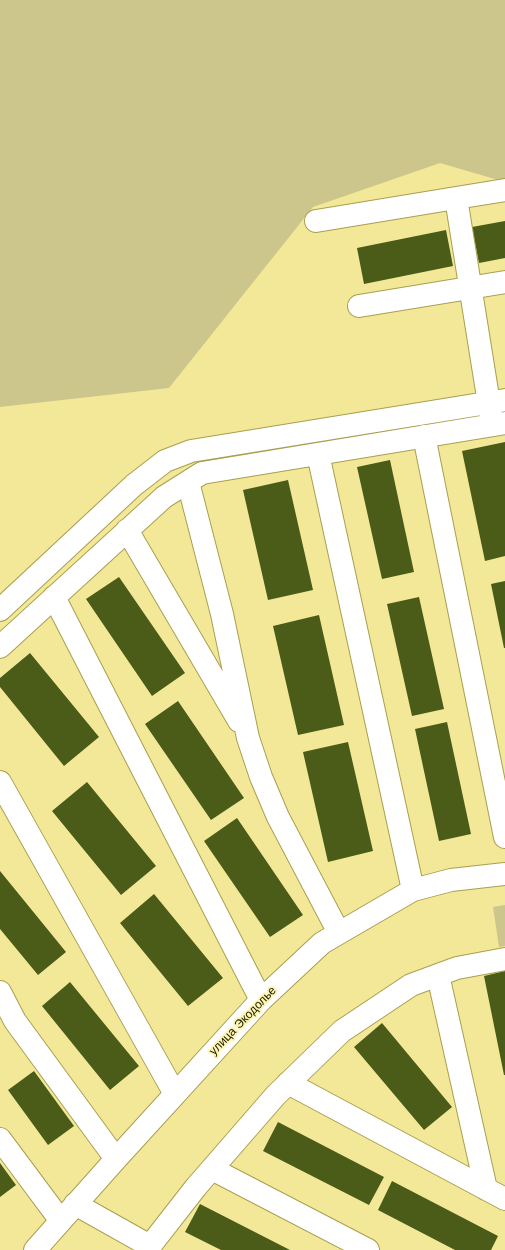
<!DOCTYPE html>
<html>
<head>
<meta charset="utf-8">
<style>
	body { margin:0 }
	canvas { display:block; background:#f2e898 }
</style>
</head>
<body>
<canvas width="505" height="1250"></canvas>
<script>
const g = document.querySelector('canvas').getContext('2d');
g.lineJoin = 'round';
function fillPath(path, color) { g.fillStyle = color; g.fill(path, 'evenodd'); }
const shape = rows => new Path2D(rows.map(r => 'M' + r).join(''));
function stroke(path, color, width, dash) { g.strokeStyle = color; g.lineWidth = width; g.lineCap = dash ? 'butt' : 'round'; g.setLineDash(dash || []); g.stroke(path); }
function drawText(font, color, halo, rows, align = 'center') {
  g.font = font + ' Helvetica,sans-serif'; g.lineWidth = 4; g.setLineDash([]); g.textBaseline = 'middle'; g.strokeStyle = halo; g.fillStyle = color; for (const [text, x, y, turn = 0] of rows) {
    g.save(); g.translate(x, y); g.rotate((+turn || 0) * Math.PI / 180); g.textAlign = isNaN(turn) ? turn : align; if (halo) g.strokeText(text, 0, 0); g.fillText(text, 0, 0); g.restore();
  }
}
fillPath(shape([
	[0,0,505,0,505,182,440,163,313,207,169,388,0,407],
	[505,905,505,946,499,947,493,907]
]), '#ccc58c');
fillPath(shape([
	[505,221,505,258,479,263,472,227],
	[446,230,453,266,364,284,357,248],
	[505,442,505,556,485,561,462,451],
	[390,460,414,572,382,579,357,467],
	[288,480,313,590,268,600,243,490],
	[119,577,185,673,152,696,86,599],
	[505,581,505,648,504,648,491,584],
	[419,597,444,709,412,716,387,604],
	[319,615,344,725,298,735,273,626],
	[30,653,99,737,64,766,0,687,0,678],
	[178,701,244,798,211,820,145,724],
	[447,722,471,834,439,841,415,729],
	[348,742,373,851,328,862,303,752],
	[87,782,156,866,121,895,52,811],
	[237,818,303,915,270,937,204,841],
	[0,871,66,952,38,975,0,929],
	[154,894,223,978,188,1006,120,923],
	[505,971,505,1075,504,1075,484,976],
	[70,982,139,1066,110,1090,42,1006],
	[382,1023,452,1107,424,1130,354,1047],
	[34,1071,74,1126,48,1145,8,1090],
	[278,1122,384,1177,369,1205,263,1151],
	[0,1163,16,1185,0,1197],
	[392,1181,498,1236,491,1250,455,1250,378,1210],
	[200,1204,290,1250,221,1250,185,1232]
]), '#4b5b18');
const minor = shape([
	[456,198,505,190],
	[316,221,456,198,491,416],
	[359,306,505,282],
	[424,436,505,837],
	[318,454,413,890],
	[188,482,222,614,248,738,261,777,278,817,339,933],
	[127,530,239,721],
	[54,597,261,1000],
	[0,610,134,485,165,461,191,451,505,400],
	[0,647,164,497,202,473,505,423],
	[0,782,175,1094],
	[438,975,486,1189],
	[0,992,15,1021,116,1159],
	[288,1083,505,1199],
	[0,1139,61,1221],
	[212,1169,368,1250],
	[75,1204,150,1246,196,1187,276,1095,342,1031,411,985,457,968,505,959],
	[35,1250,116,1159,261,1000,322,943,413,890,451,880,505,874]
]);
stroke(minor, '#a99f50', 24);
stroke(minor, '#fff', 22);
drawText('12px', '#262201', '#fcf5b5', [
	["улица Экодолье",243,1021,-46]
]);
</script>
</body>
</html>
